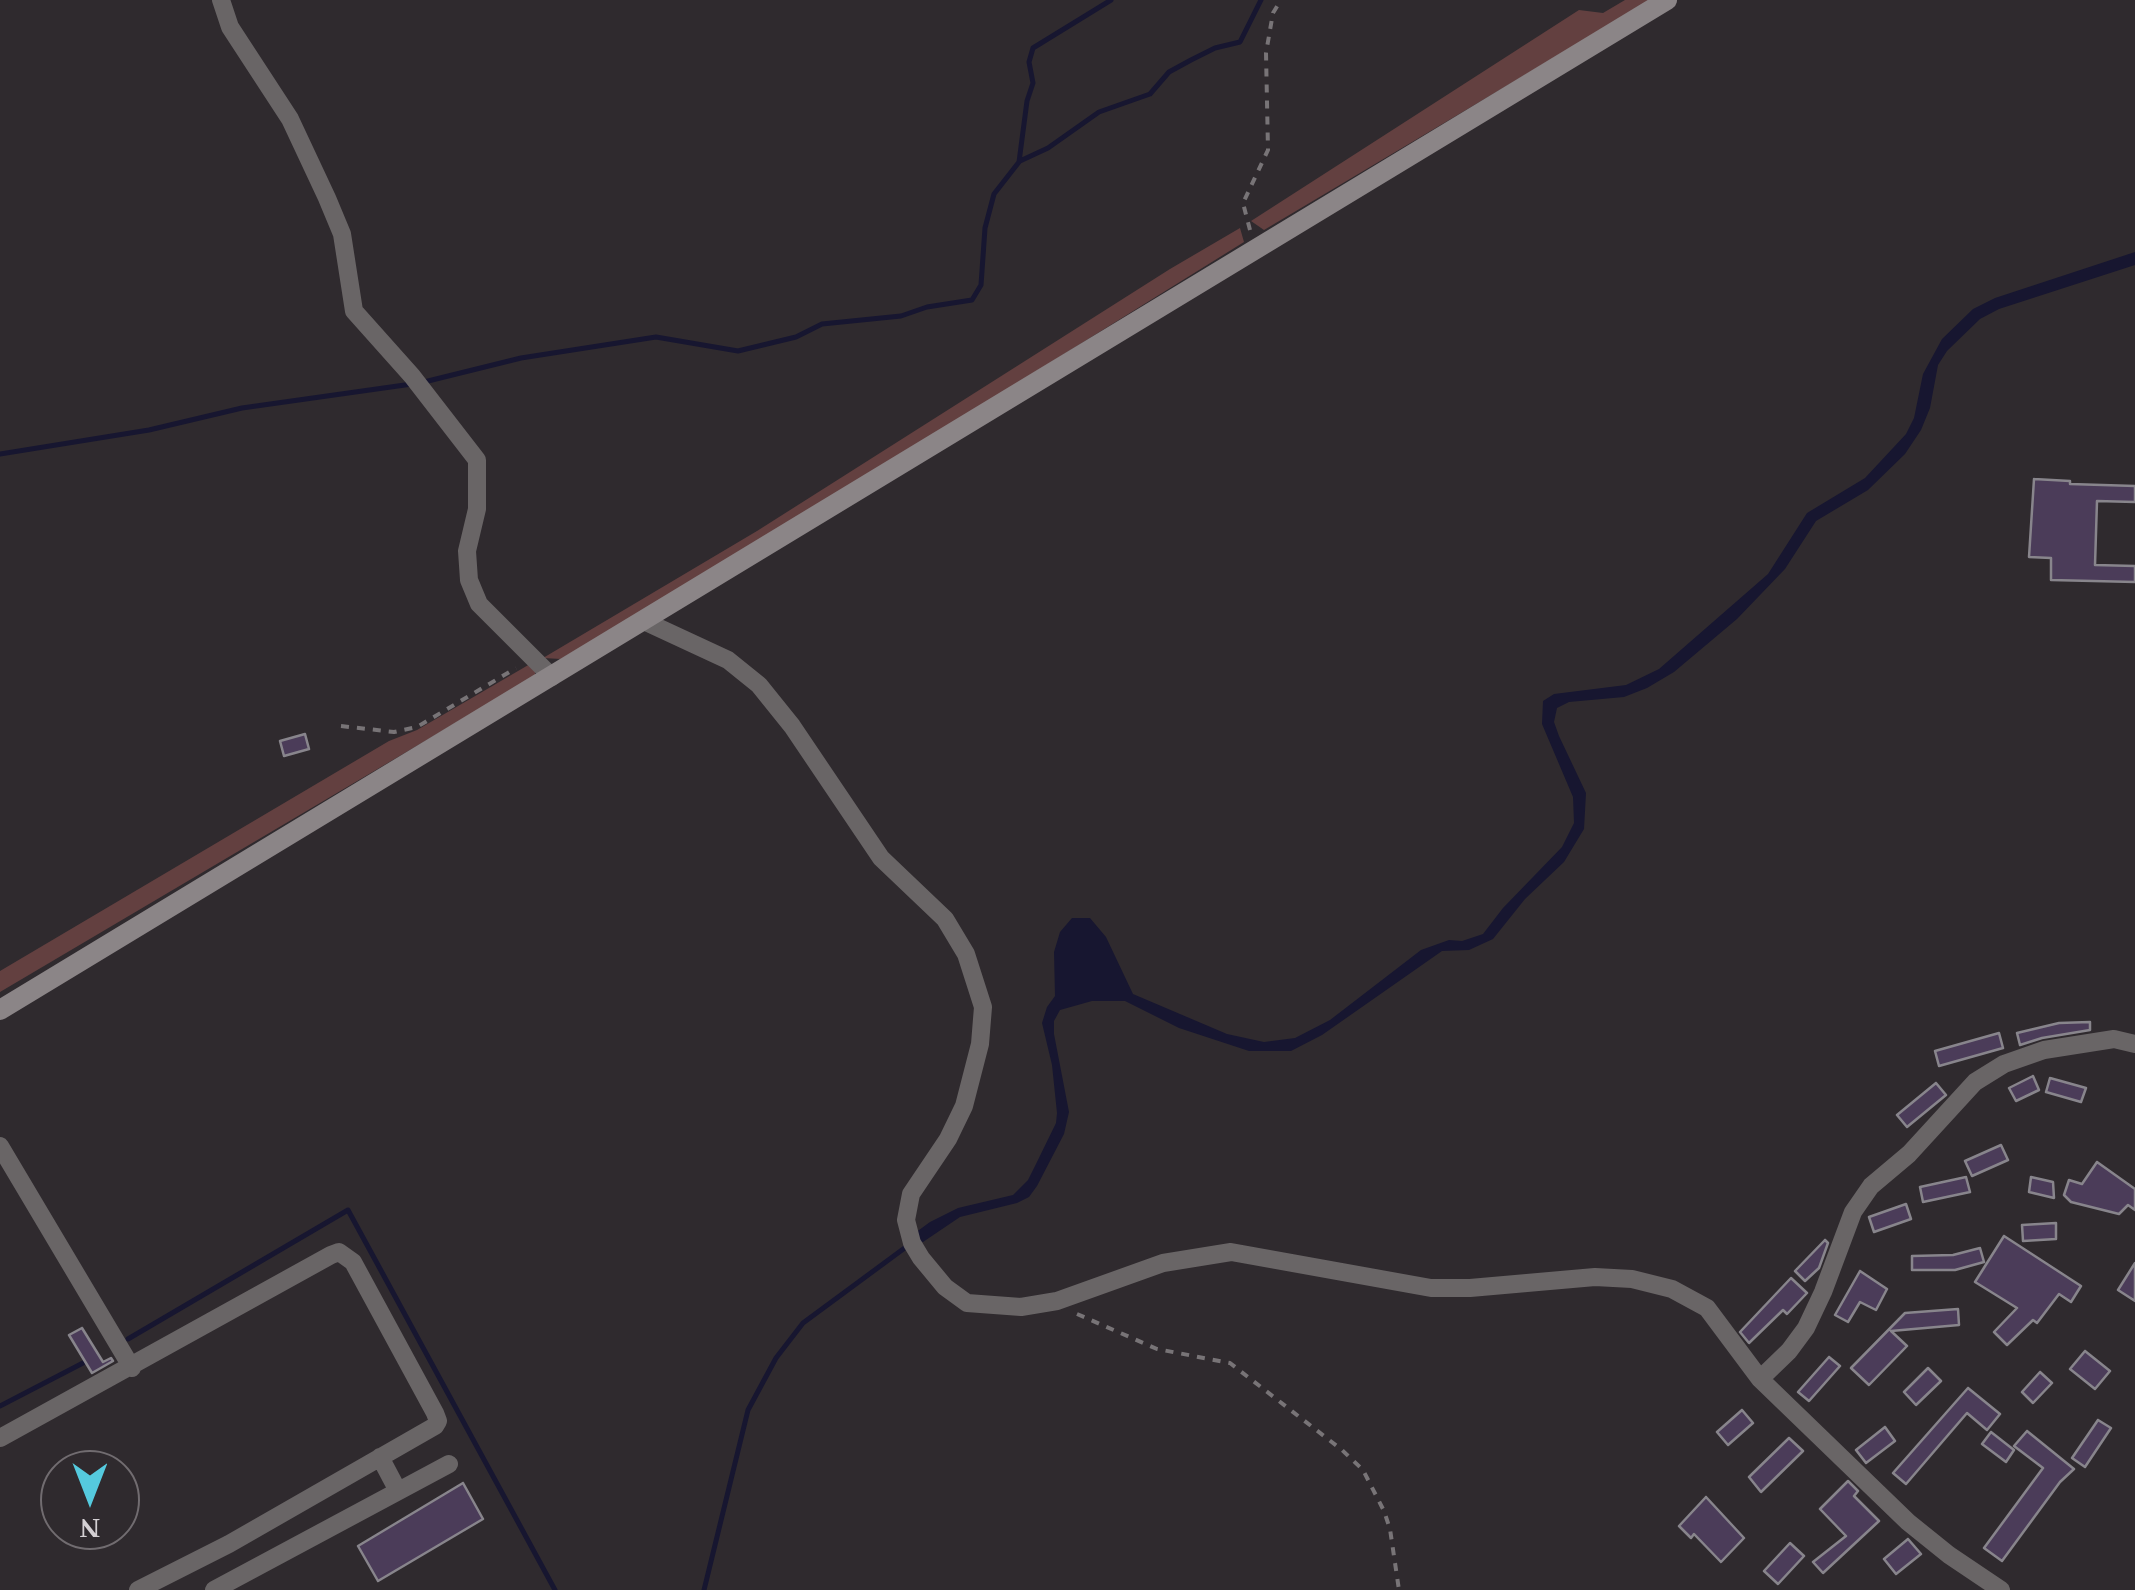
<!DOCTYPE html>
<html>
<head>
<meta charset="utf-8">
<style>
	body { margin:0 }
	#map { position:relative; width:2135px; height:1590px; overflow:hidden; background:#2f2a2e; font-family:"Times New Roman",serif }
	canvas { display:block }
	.north { position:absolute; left:40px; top:1450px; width:100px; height:100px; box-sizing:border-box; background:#2f2a2e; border:2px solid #716c70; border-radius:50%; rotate:180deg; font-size:28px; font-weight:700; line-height:40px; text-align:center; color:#d4d0d3 }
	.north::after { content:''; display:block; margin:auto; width:35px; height:45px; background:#55cade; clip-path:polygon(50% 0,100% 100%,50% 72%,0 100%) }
</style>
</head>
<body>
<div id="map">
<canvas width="2135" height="1590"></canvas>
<div class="north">N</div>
</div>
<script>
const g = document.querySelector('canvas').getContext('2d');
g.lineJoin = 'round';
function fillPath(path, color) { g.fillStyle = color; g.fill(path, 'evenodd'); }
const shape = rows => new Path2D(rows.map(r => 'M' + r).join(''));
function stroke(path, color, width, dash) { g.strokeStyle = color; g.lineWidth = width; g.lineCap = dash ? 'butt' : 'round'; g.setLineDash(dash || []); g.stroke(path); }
fillPath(shape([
	[1625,0,1651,0,1264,230,1251,221,1579,10,1603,13],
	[1240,228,1244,242,754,547,561,659,543,658,757,531,1170,269],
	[530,664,535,669,535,676,0,992,0,971,389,741,417,730]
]), '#634040');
fillPath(shape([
	[2135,252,2135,265,1999,309,1980,319,1947,351,1938,365,1930,408,1921,430,1905,454,1868,490,1816,521,1785,569,1737,619,1674,672,1647,688,1624,697,1569,702,1557,708,1554,722,1559,736,1586,793,1584,829,1564,862,1525,899,1493,939,1469,950,1442,951,1322,1035,1291,1051,1249,1051,1179,1028,1125,1001,1092,1001,1060,1010,1054,1021,1054,1034,1069,1112,1064,1134,1037,1186,1029,1197,1017,1203,960,1217,923,1242,917,1242,915,1233,930,1222,958,1208,1013,1195,1028,1180,1036,1164,1056,1123,1057,1113,1052,1065,1042,1023,1047,1007,1055,996,1054,952,1060,932,1072,918,1090,918,1106,937,1133,994,1227,1034,1264,1042,1295,1038,1330,1020,1421,950,1449,940,1462,941,1483,934,1503,908,1562,847,1574,823,1573,797,1542,724,1543,701,1554,694,1626,685,1659,669,1768,574,1807,513,1865,478,1906,434,1914,418,1923,374,1942,339,1973,309,1995,298]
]), '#171630');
stroke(shape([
	[1020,161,1048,148,1099,112,1150,94,1169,72,1191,60,1215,48,1240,42,1261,0],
	[424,382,521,358,656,337,738,351,796,337,822,324,901,316,927,307,972,300,981,285,985,228,994,194,1019,162,1027,101,1033,83,1029,62,1033,48,1111,0],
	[0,454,149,430,242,408,412,384],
	[128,1339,348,1210,555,1590],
	[0,1406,83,1363],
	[704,1590,748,1410,776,1358,803,1323,906,1247]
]), '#171630', 5);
const building = shape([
	[2034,479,2070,481,2070,484,2135,486,2135,502,2097,501,2095,565,2135,566,2135,582,2051,580,2051,558,2029,557,2034,479],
	[305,734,309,749,284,756,280,741,305,734],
	[2090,1022,2090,1030,2042,1038,2020,1045,2017,1033,2059,1023,2090,1022],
	[1999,1033,2003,1048,1939,1066,1935,1051,1999,1033],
	[2033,1076,2039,1090,2016,1101,2009,1088,2033,1076],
	[2050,1078,2086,1088,2081,1102,2046,1092,2050,1078],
	[1936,1083,1946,1095,1907,1127,1897,1115,1936,1083],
	[2001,1145,2008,1160,1972,1176,1965,1161,2001,1145],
	[2097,1162,2135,1189,2135,1210,2128,1205,2119,1214,2071,1202,2064,1195,2069,1180,2082,1184,2097,1162],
	[1966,1177,1970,1192,1923,1202,1920,1187,1966,1177],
	[2031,1177,2053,1182,2054,1198,2029,1192,2031,1177],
	[1906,1204,1911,1219,1874,1232,1869,1217,1906,1204],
	[2056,1223,2056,1239,2023,1241,2022,1225,2056,1223],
	[2004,1236,2081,1286,2071,1302,2059,1294,2037,1323,2033,1320,2007,1345,1994,1332,2017,1308,1975,1282,2004,1236],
	[1825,1240,1828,1243,1819,1268,1805,1281,1795,1271,1825,1240],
	[1980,1248,1984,1262,1955,1270,1912,1270,1912,1256,1953,1255,1980,1248],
	[2135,1263,2135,1301,2118,1290,2135,1263],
	[1860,1271,1887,1289,1876,1310,1860,1302,1848,1322,1835,1315,1860,1271],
	[1791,1278,1807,1293,1787,1314,1783,1310,1749,1343,1740,1332,1791,1278],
	[1958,1309,1959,1325,1891,1331,1907,1346,1869,1385,1851,1368,1905,1313,1958,1309],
	[82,1328,103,1362,111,1358,113,1361,92,1373,69,1335,82,1328],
	[2085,1351,2110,1371,2095,1389,2070,1369,2085,1351],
	[1829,1357,1840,1366,1809,1401,1798,1392,1829,1357],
	[1928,1368,1941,1381,1916,1405,1904,1392,1928,1368],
	[2040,1372,2052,1383,2033,1403,2022,1392,2040,1372],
	[1968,1388,2000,1414,1987,1430,1967,1413,1906,1484,1893,1473,1968,1388],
	[1742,1410,1753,1423,1728,1445,1717,1432,1742,1410],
	[2098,1420,2111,1428,2085,1467,2072,1458,2098,1420],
	[1885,1427,1895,1441,1866,1463,1856,1450,1885,1427],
	[2027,1431,2074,1469,2060,1482,2002,1561,1984,1548,2043,1468,2014,1446,2027,1431],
	[1991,1432,2014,1450,2006,1462,1982,1444,1991,1432],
	[1789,1438,1803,1451,1761,1492,1749,1477,1789,1438],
	[1848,1481,1858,1491,1854,1496,1879,1521,1823,1573,1813,1562,1846,1536,1820,1509,1848,1481],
	[463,1483,483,1519,378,1581,358,1546,463,1483],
	[1706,1497,1744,1538,1721,1562,1694,1534,1691,1538,1679,1526,1706,1497],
	[1908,1539,1921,1554,1896,1574,1884,1559,1908,1539],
	[1790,1543,1804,1556,1778,1584,1764,1571,1790,1543]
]);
fillPath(building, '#4b3c59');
stroke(building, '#88858c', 2.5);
stroke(shape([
	[1250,230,1243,203,1268,150,1266,53,1273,13,1281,0],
	[341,726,394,732,417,727,516,668],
	[1077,1314,1157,1349,1230,1363,1342,1450,1363,1470,1384,1511,1390,1529,1399,1590]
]), '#787477', 4, [8, 8]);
stroke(shape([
	[221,0,230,27,290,119,327,198,342,234,354,311,412,376,477,460,477,509,467,551,469,580,479,604,552,677],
	[644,621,728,660,759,685,792,726,881,858,945,919,966,954,983,1007,980,1044,964,1106,948,1139,911,1194,906,1220,912,1243,921,1258,945,1287,967,1303,1021,1307,1057,1301,1163,1263,1231,1252,1431,1288,1470,1288,1595,1277,1632,1279,1672,1289,1707,1308,1760,1379,1908,1522,1949,1555,2001,1590],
	[0,1146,132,1368],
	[1760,1379,1789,1351,1806,1328,1823,1292,1853,1212,1871,1186,1909,1154,1975,1082,2004,1064,2044,1050,2114,1039,2135,1044],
	[0,1438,331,1255,339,1252,353,1262,435,1413,438,1421,435,1426,229,1544,138,1590],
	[380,1457,398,1491],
	[214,1590,449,1464]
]), '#696566', 18);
stroke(shape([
	[0,1010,1667,0]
]), '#8b8587', 20);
</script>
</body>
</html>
